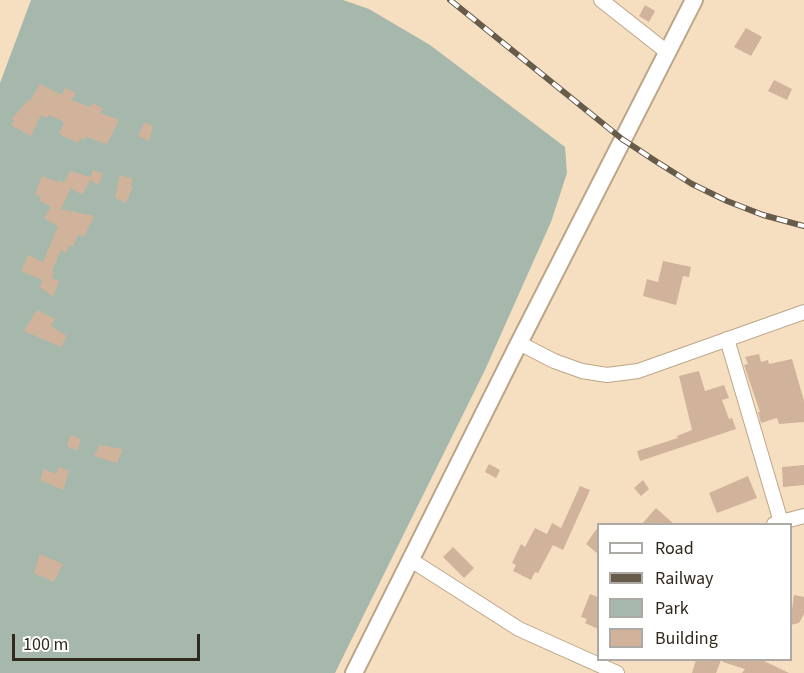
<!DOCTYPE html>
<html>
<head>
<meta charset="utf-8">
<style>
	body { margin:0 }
	#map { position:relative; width:804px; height:673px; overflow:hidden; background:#f6dfc0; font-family:"Source Sans 3",sans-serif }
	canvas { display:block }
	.legend { position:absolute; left:597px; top:523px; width:195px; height:138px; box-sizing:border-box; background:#fff; border:2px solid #ada9a5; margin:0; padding:8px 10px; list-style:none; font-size:18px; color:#31291d }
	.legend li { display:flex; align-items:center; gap:12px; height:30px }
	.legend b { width:30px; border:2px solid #ada9a5 }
	.scale { position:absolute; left:12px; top:634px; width:188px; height:27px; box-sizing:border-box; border:3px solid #31291d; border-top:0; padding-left:8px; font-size:18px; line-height:21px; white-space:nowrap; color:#31291d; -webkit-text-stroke:4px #fff; paint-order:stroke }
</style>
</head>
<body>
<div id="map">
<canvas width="804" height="673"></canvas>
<ul class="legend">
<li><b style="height:8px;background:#fff"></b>Road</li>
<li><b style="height:8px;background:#675b4a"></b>Railway</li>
<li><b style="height:16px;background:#a6b8ab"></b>Park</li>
<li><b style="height:16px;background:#d0b39a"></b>Building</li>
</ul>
<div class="scale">100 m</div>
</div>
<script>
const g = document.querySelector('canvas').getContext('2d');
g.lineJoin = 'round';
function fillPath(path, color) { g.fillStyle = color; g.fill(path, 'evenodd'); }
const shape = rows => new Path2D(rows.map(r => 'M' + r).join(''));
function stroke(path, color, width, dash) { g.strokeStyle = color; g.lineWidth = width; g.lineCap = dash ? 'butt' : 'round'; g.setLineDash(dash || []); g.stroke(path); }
fillPath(shape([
	[31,0,343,0,369,9,430,45,565,147,567,173,551,222,485,370,335,673,0,673,0,83]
]), '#a6b8ab');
fillPath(shape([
	[645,5,655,11,649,22,639,16],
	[746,28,762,37,751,56,734,47],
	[774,80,792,89,787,100,768,91],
	[40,84,62,95,65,88,76,93,71,100,90,107,93,103,103,109,100,113,119,120,107,144,86,137,84,140,81,138,78,143,59,134,64,122,49,115,46,118,41,115,31,136,11,125,14,120,12,119,28,100,30,101],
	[145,122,153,126,149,141,138,136],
	[93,170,103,174,98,185,90,180,91,178,82,195,71,188,61,209,94,216,84,237,78,235,73,247,69,245,66,253,61,250,52,271,54,272,52,278,59,281,53,297,40,287,42,280,21,271,28,255,43,262,58,226,44,218,51,207,39,200,41,197,35,194,42,176,58,182,59,180,64,183,70,171,91,177],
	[120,175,133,179,131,185,133,186,126,203,115,197],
	[663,261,691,267,689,277,683,276,676,305,643,296,647,279,658,282],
	[37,310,55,319,51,326,67,336,61,347,24,331],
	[759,354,761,362,768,360,769,364,792,359,804,401,804,422,779,424,777,418,761,423,758,412,760,412,744,365,748,364,745,357],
	[699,371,705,391,724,385,729,398,722,400,729,419,732,418,736,429,640,461,637,451,678,438,677,436,692,430,679,376],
	[70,435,81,439,77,451,67,446],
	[100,445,123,449,117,463,94,456],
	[489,464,500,470,496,478,485,472],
	[804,465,804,485,783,487,782,467],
	[59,467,69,471,63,490,40,480,44,469,56,474],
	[748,476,757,498,717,513,709,493],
	[643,480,649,489,641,496,634,488],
	[580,486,590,490,563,550,553,545,538,573,535,572,531,580,513,571,516,565,512,563,521,544,525,547,535,528,547,534,552,523,561,528],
	[656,508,675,525,641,525],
	[598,527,598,554,586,544],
	[453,547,474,568,464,578,443,557],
	[40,554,63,564,54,582,34,573],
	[590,594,598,597,598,629,585,623,587,619,581,617],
	[794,595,804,597,804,614,799,623,790,625],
	[696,660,721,660,716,673,692,673],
	[723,660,762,660,789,673,742,673,745,669,723,662]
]), '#d0b39a');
const minor = shape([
	[601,0,667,52],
	[727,339,781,522],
	[519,343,554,361,582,371,607,375,638,371,804,312],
	[774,524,804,516],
	[411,560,519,629,617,673]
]);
const tertiary = shape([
	[354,673,519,343,694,0]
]);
stroke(minor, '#bca689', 16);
stroke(tertiary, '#bca689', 20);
stroke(minor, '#fff', 14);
stroke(tertiary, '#fff', 16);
const rail = shape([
	[450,0,622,139,657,162,692,184,727,201,763,215,804,226]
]);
stroke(rail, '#675b4a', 6);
stroke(rail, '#fff', 4, [11]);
</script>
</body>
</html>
